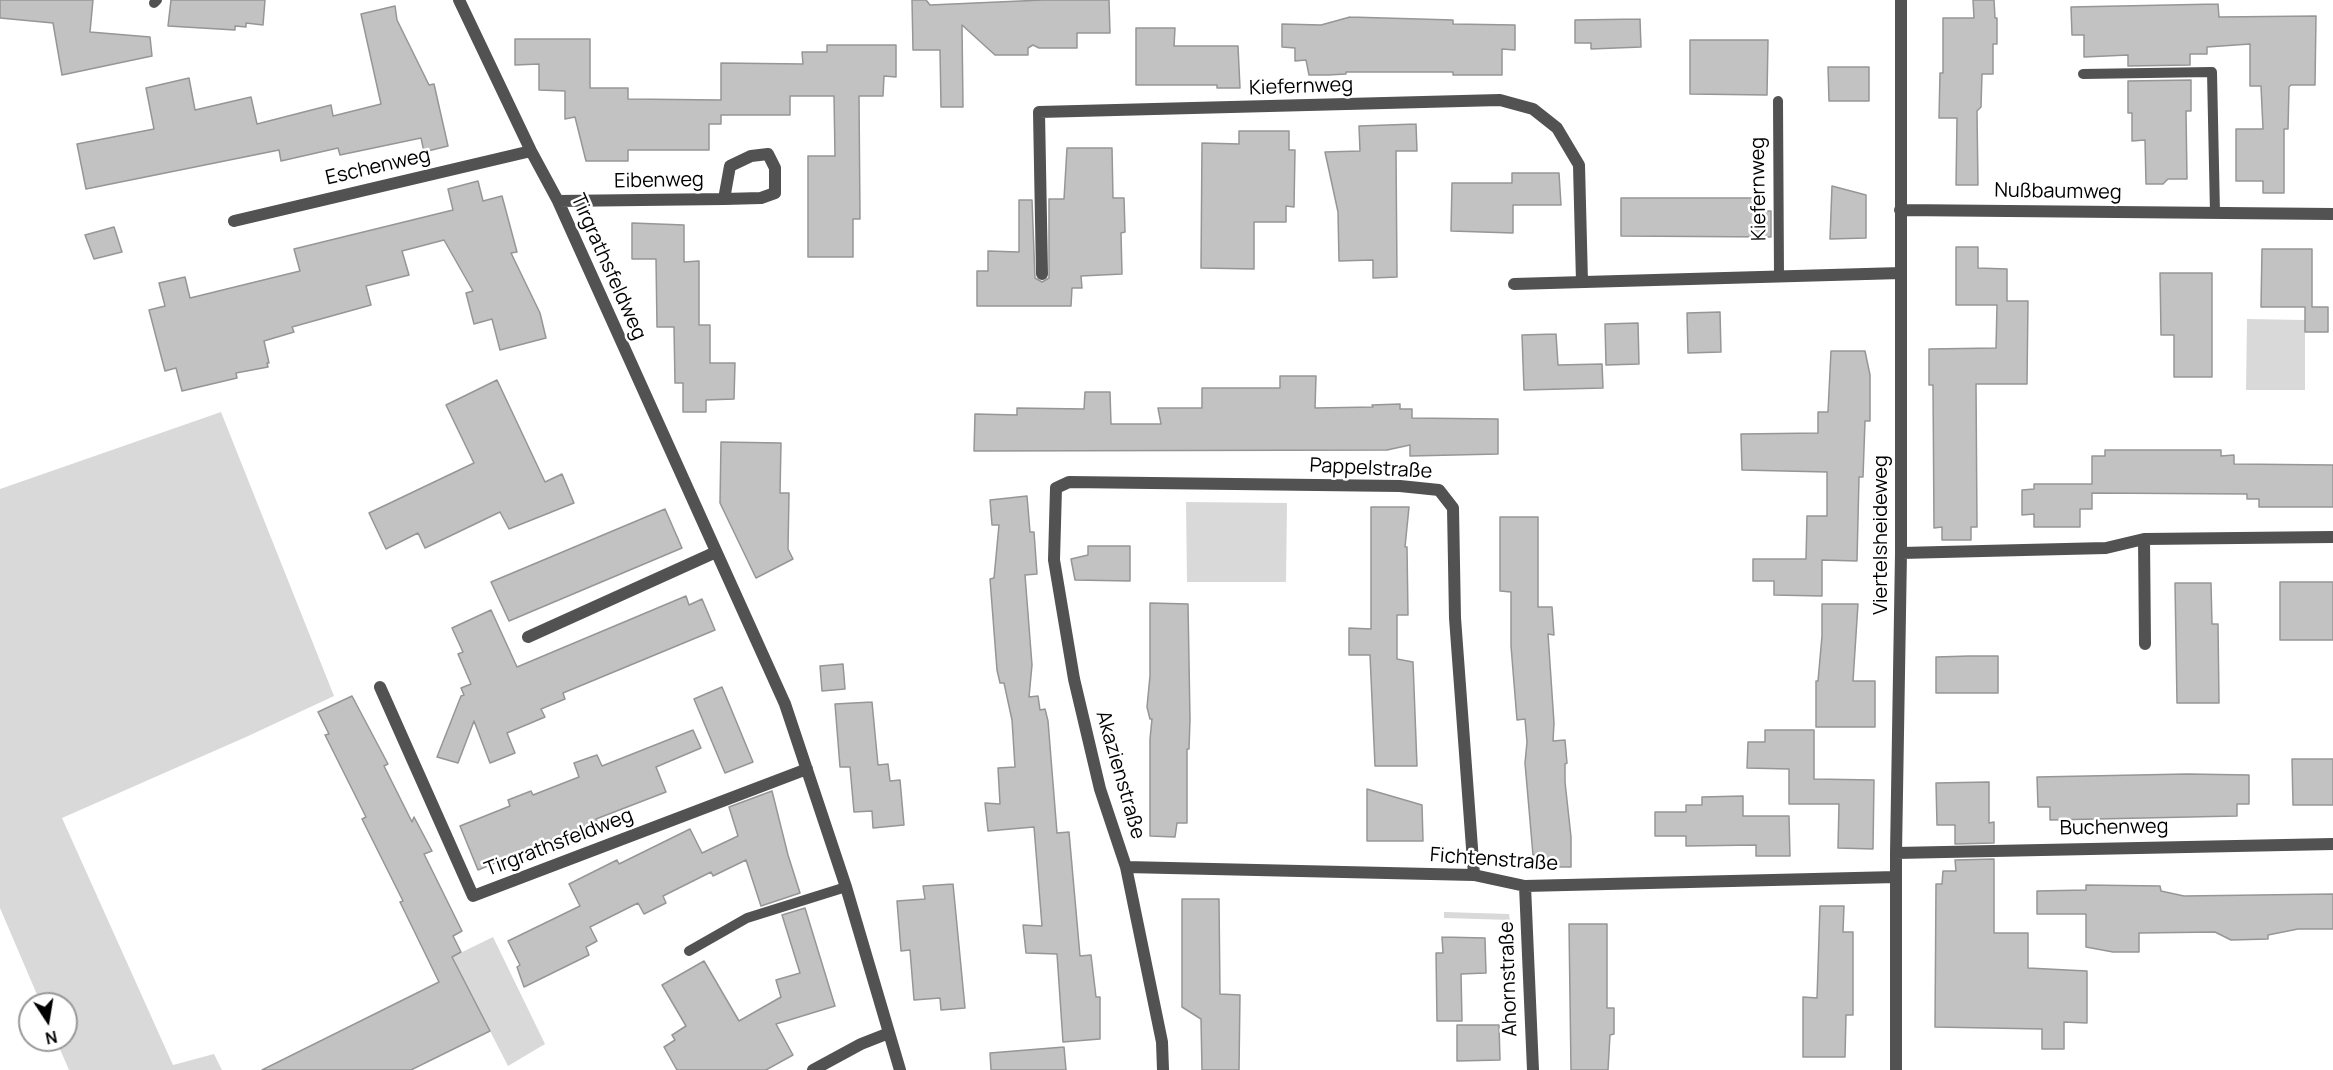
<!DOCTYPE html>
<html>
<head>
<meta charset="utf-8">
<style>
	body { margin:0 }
	#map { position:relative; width:2333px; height:1070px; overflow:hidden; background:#fff; font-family:Manrope,sans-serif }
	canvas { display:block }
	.north { position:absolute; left:18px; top:992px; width:60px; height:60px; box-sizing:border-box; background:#fff; border:2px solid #999; border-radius:50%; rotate:168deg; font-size:16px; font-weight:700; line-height:24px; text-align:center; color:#000 }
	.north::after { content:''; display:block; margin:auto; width:21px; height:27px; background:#000; clip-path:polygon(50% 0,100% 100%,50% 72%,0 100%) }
</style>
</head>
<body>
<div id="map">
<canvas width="2333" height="1070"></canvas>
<div class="north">N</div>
</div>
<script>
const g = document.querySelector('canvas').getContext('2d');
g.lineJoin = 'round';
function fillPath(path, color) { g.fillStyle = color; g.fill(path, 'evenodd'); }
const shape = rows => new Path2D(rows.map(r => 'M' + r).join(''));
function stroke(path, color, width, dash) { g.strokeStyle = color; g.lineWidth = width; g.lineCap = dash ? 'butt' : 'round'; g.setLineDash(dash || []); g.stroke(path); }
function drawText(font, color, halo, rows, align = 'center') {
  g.font = font + ' Manrope,sans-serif'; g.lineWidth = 5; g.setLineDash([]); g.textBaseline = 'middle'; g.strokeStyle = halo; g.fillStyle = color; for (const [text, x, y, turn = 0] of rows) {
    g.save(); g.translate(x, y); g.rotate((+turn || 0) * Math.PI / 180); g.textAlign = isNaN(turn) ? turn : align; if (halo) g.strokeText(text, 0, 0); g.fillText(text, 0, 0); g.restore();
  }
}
fillPath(shape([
	[2247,319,2305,320,2305,390,2246,390],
	[221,412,334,696,246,737,62,818,173,1065,214,1054,222,1070,69,1070,56,1040,66,1040,66,1004,41,1004,0,908,0,489],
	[1186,502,1287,503,1286,582,1187,582],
	[1444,912,1509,914,1510,920,1444,918],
	[493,937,545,1044,508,1066,452,957]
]), '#d9d9d9');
const building = shape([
	[0,0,93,0,90,32,150,37,152,56,62,75,53,23,0,18,0,0],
	[171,0,265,0,263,25,246,23,246,27,235,26,235,30,168,26,171,0],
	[912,0,926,0,930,5,1043,0,1109,0,1110,33,1077,33,1077,48,1039,48,1033,45,1028,48,1028,55,995,55,962,25,963,107,941,107,940,50,913,50,912,0],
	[1973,0,1994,0,1995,18,1997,18,1997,44,1993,44,1993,74,1982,74,1981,107,1977,111,1978,185,1956,185,1957,118,1939,118,1940,73,1943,73,1943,18,1974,18,1973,0],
	[2218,4,2219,17,2316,16,2315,85,2291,85,2289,87,2288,129,2284,129,2284,193,2263,193,2263,181,2236,181,2236,129,2263,129,2261,86,2250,86,2250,44,2207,47,2207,54,2190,54,2190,65,2128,66,2128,55,2084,57,2084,35,2072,35,2071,7,2218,4],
	[395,6,397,20,429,85,434,84,448,146,424,152,421,138,340,155,338,148,281,161,279,150,86,189,77,144,154,129,146,88,189,78,195,110,251,97,257,124,331,105,333,116,381,104,361,14,395,6],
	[1350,17,1453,20,1453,24,1515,25,1515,50,1502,49,1502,75,1453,75,1453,72,1346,72,1346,74,1328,75,1309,75,1306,60,1295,61,1295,48,1282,47,1282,24,1321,25,1350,17],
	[1640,19,1641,47,1591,49,1591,43,1575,43,1575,20,1640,19],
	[1136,28,1175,28,1174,46,1238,46,1240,88,1217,88,1217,85,1136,85,1136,28],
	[515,39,590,39,590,88,628,88,628,99,721,100,721,63,803,64,802,52,827,52,827,45,896,45,896,77,884,76,883,96,859,96,860,219,853,219,853,257,808,257,808,156,835,156,834,96,790,96,790,115,721,115,721,124,709,124,709,150,628,150,628,161,586,161,575,117,565,119,565,91,539,90,539,64,515,65,515,39],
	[1690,40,1768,40,1767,95,1690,94,1690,40],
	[1828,67,1869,67,1869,101,1829,101,1828,67],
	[2191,80,2191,111,2186,111,2187,179,2168,179,2163,184,2146,184,2145,140,2132,141,2132,113,2128,113,2128,81,2191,80],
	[1416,124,1417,151,1396,151,1397,277,1373,278,1373,260,1339,261,1338,212,1325,152,1360,151,1359,126,1416,124],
	[1239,131,1289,131,1289,150,1295,150,1294,207,1286,206,1286,222,1254,222,1254,269,1201,268,1202,143,1239,144,1239,131],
	[1067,148,1112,148,1113,198,1124,198,1125,232,1121,233,1122,274,1081,276,1082,288,1072,288,1071,306,977,306,977,271,988,271,988,251,1019,252,1019,200,1032,200,1035,278,1042,282,1049,278,1049,199,1064,199,1067,148],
	[1512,173,1559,173,1561,205,1513,205,1513,233,1451,231,1452,183,1512,183,1512,173],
	[478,181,483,201,502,196,517,252,511,253,540,313,546,338,500,350,492,319,474,324,466,293,473,291,444,240,402,251,409,275,366,286,371,305,292,327,294,332,264,341,269,363,267,363,268,367,236,373,237,378,182,391,176,368,165,371,149,310,165,306,159,283,185,277,190,298,300,271,294,249,453,210,448,189,478,181],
	[1832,186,1866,195,1866,238,1830,239,1832,186],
	[1621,198,1758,198,1758,211,1771,211,1771,237,1621,236,1621,198],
	[632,223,684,225,684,262,699,261,699,325,710,325,710,363,735,363,734,399,706,400,706,412,683,412,683,383,675,383,674,327,657,327,656,259,632,259,632,223],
	[114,227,122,252,94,259,85,235,114,227],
	[1956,247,1978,247,1978,268,2007,269,2007,301,2028,301,2027,384,1976,384,1977,527,1971,527,1971,540,1942,540,1942,527,1934,528,1933,385,1929,385,1929,349,1996,348,1997,305,1956,305,1956,247],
	[2262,249,2312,249,2312,307,2328,307,2328,332,2305,332,2305,307,2261,307,2262,249],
	[2160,273,2212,273,2212,377,2174,377,2174,335,2161,335,2160,273],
	[1720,312,1721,352,1688,353,1687,313,1720,312],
	[1638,323,1639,364,1606,365,1605,324,1638,323],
	[1556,334,1558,365,1602,364,1603,388,1524,390,1522,335,1556,334],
	[1831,351,1865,351,1870,375,1870,421,1865,421,1863,477,1859,477,1857,561,1822,560,1822,596,1774,595,1774,581,1753,581,1753,559,1806,559,1807,516,1827,516,1827,472,1742,470,1741,434,1818,433,1818,412,1828,412,1831,351],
	[1280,376,1316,376,1315,408,1373,407,1372,405,1400,404,1400,409,1412,409,1412,418,1498,419,1498,454,1410,456,1410,445,1387,450,974,451,975,414,1017,415,1017,408,1084,409,1085,392,1110,392,1111,424,1161,424,1158,408,1202,408,1202,388,1280,388,1280,376],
	[497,380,545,482,562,474,574,503,509,529,500,512,425,548,418,533,386,549,369,513,474,463,446,405,497,380],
	[721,442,781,443,780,493,789,493,788,549,793,559,756,578,720,503,721,442],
	[2105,450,2221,450,2221,456,2234,455,2234,464,2333,465,2333,507,2259,507,2259,499,2247,499,2247,494,2092,493,2092,509,2080,509,2080,527,2034,527,2034,514,2022,515,2022,490,2034,489,2034,484,2092,484,2092,456,2105,456,2105,450],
	[1027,496,1030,532,1034,532,1037,574,1025,575,1032,665,1029,697,1038,696,1040,710,1045,709,1048,721,1057,833,1069,832,1080,956,1091,955,1096,997,1100,997,1100,1039,1063,1042,1057,954,1026,953,1023,925,1042,926,1034,827,988,831,985,803,1000,804,998,768,1015,767,1012,720,1004,683,1000,683,997,670,990,579,994,578,999,525,992,525,990,500,1027,496],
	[1371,507,1409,507,1405,547,1407,547,1408,615,1397,615,1397,659,1413,662,1417,766,1375,766,1370,655,1349,655,1349,628,1371,629,1371,507],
	[665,509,682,548,509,621,491,582,665,509],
	[1500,517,1538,517,1538,607,1552,607,1554,635,1548,634,1554,723,1553,741,1565,740,1567,763,1565,764,1565,782,1571,837,1571,867,1544,867,1543,854,1533,855,1525,763,1527,742,1525,719,1517,720,1511,646,1511,592,1500,591,1500,517],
	[1088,546,1130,546,1130,581,1075,580,1071,559,1088,555,1088,546],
	[2280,582,2333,582,2333,640,2280,640,2280,582],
	[2175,583,2211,583,2212,624,2218,624,2219,703,2177,703,2175,583],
	[686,596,689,605,702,599,715,630,563,693,565,699,541,709,545,717,507,733,515,753,490,763,474,721,458,763,437,757,461,696,464,695,461,688,471,684,458,654,463,652,452,628,491,610,517,667,686,596],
	[1150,603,1188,604,1190,719,1189,749,1187,749,1187,823,1177,823,1175,837,1150,836,1150,739,1152,719,1150,719,1147,707,1150,676,1150,603],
	[1822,604,1858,604,1853,681,1875,681,1875,727,1816,727,1816,681,1818,681,1822,636,1822,604],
	[1969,656,1998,656,1998,693,1936,693,1936,657,1969,656],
	[843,664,845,689,822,691,820,666,843,664],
	[722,687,753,762,725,773,694,699,722,687],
	[352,696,388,764,384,766,412,822,414,817,432,851,424,854,462,931,453,936,461,952,452,957,490,1031,411,1070,262,1070,439,982,400,902,403,901,362,819,366,817,325,735,329,734,318,712,352,696],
	[872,702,878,765,888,764,890,781,900,780,904,825,873,828,872,811,854,812,850,767,840,767,835,704,872,702],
	[693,730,701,748,656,767,666,792,596,819,597,821,478,870,460,826,510,806,508,800,531,791,533,795,579,777,574,763,597,755,602,766,693,730],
	[1765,730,1814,730,1814,779,1874,780,1873,849,1838,848,1839,804,1789,804,1789,769,1747,768,1748,742,1765,742,1765,730],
	[2292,759,2333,759,2333,805,2293,805,2292,759],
	[2187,774,2249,775,2249,804,2237,804,2237,816,2143,818,2050,820,2050,807,2038,807,2037,777,2187,774],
	[1989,782,1989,823,1994,822,1994,843,1955,844,1955,825,1937,825,1936,783,1989,782],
	[1367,789,1422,805,1423,841,1367,841,1367,789],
	[772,791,788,855,800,893,761,906,746,860,713,876,711,872,663,896,666,903,644,914,638,903,590,927,597,941,586,947,589,955,524,987,517,967,520,965,508,941,580,906,569,884,617,860,619,864,690,829,702,853,738,836,729,807,772,791],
	[1743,796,1743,816,1789,816,1790,856,1756,856,1756,845,1686,846,1686,836,1655,836,1655,812,1686,812,1686,805,1702,805,1702,797,1743,796],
	[1994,859,1994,933,2028,933,2028,968,2087,971,2087,1023,2064,1022,2064,1049,2042,1049,2042,1029,1935,1027,1936,884,1942,884,1943,871,1956,871,1955,860,1994,859],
	[953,884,965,1008,941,1010,940,998,914,1000,910,950,901,951,897,901,925,899,923,886,953,884],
	[2086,885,2160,886,2161,891,2184,896,2333,894,2333,929,2298,929,2268,935,2268,939,2231,940,2215,932,2139,933,2139,952,2113,952,2086,947,2086,914,2037,914,2037,891,2086,890,2086,885],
	[1182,899,1219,899,1220,994,1240,995,1239,1070,1202,1070,1201,1019,1182,1007,1182,899],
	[1820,906,1844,906,1843,932,1853,932,1853,1015,1846,1015,1845,1057,1803,1057,1803,997,1817,998,1820,906],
	[805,908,835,1006,776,1024,793,1055,766,1070,677,1070,664,1047,675,1040,672,1035,686,1026,662,985,704,961,739,1021,781,997,776,980,800,973,782,915,805,908],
	[1569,924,1607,924,1607,1008,1614,1008,1614,1034,1610,1035,1608,1070,1571,1070,1569,924],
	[1442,937,1485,938,1486,973,1461,974,1462,1021,1437,1021,1436,953,1443,953,1442,937],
	[1457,1025,1499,1025,1500,1060,1457,1061,1457,1025],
	[1064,1047,1066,1070,991,1070,990,1053,1064,1047]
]);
fillPath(building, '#c2c2c2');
stroke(building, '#969696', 1.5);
stroke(shape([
	[154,3,157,0],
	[2083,74,2212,72,2215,213],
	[1778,101,1779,277],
	[689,951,747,918,846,887]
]), '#525252', 10);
stroke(shape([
	[459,0,531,151,558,201,785,704,846,887,900,1070],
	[558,201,724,199,761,198,775,193,775,168,768,154,751,156,730,166,724,199],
	[1900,210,2333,214],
	[234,221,531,151],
	[1042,274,1039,112,1500,100,1533,109,1557,128,1579,165,1582,282],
	[1514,284,1901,273],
	[2144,539,2145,644],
	[1901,553,2106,548,2144,539,2333,537],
	[528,637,716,552],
	[380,687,473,896,807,769],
	[1896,853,2333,844],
	[1126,867,1474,875,1525,886,1896,877],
	[1525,886,1533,1070],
	[813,1070,861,1044,889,1033],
	[1163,1070,1162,1042,1126,867,1100,789,1074,679,1054,560,1056,488,1069,482,1400,486,1439,490,1453,508,1455,618,1474,875],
	[1896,1070,1896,853,1901,553,1901,0]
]), '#525252', 12);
drawText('20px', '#000', '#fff', [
	["Kiefernweg",1301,87,-2],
	["Eschenweg",378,167,-13],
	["Eibenweg",659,181,-1],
	["Kiefernweg",1759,189,-91],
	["Nußbaumweg",2058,192,1],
	["Tirgrathsfeldweg",608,267,66],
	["Pappelstraße",1371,469,3],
	["Viertelsheideweg",1881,535,-90],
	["Akazienstraße",1120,775,74],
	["Buchenweg",2114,828,-1],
	["Tirgrathsfeldweg",559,843,-21],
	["Fichtenstraße",1494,860,4],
	["Ahornstraße",1509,979,-92]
]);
</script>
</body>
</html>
